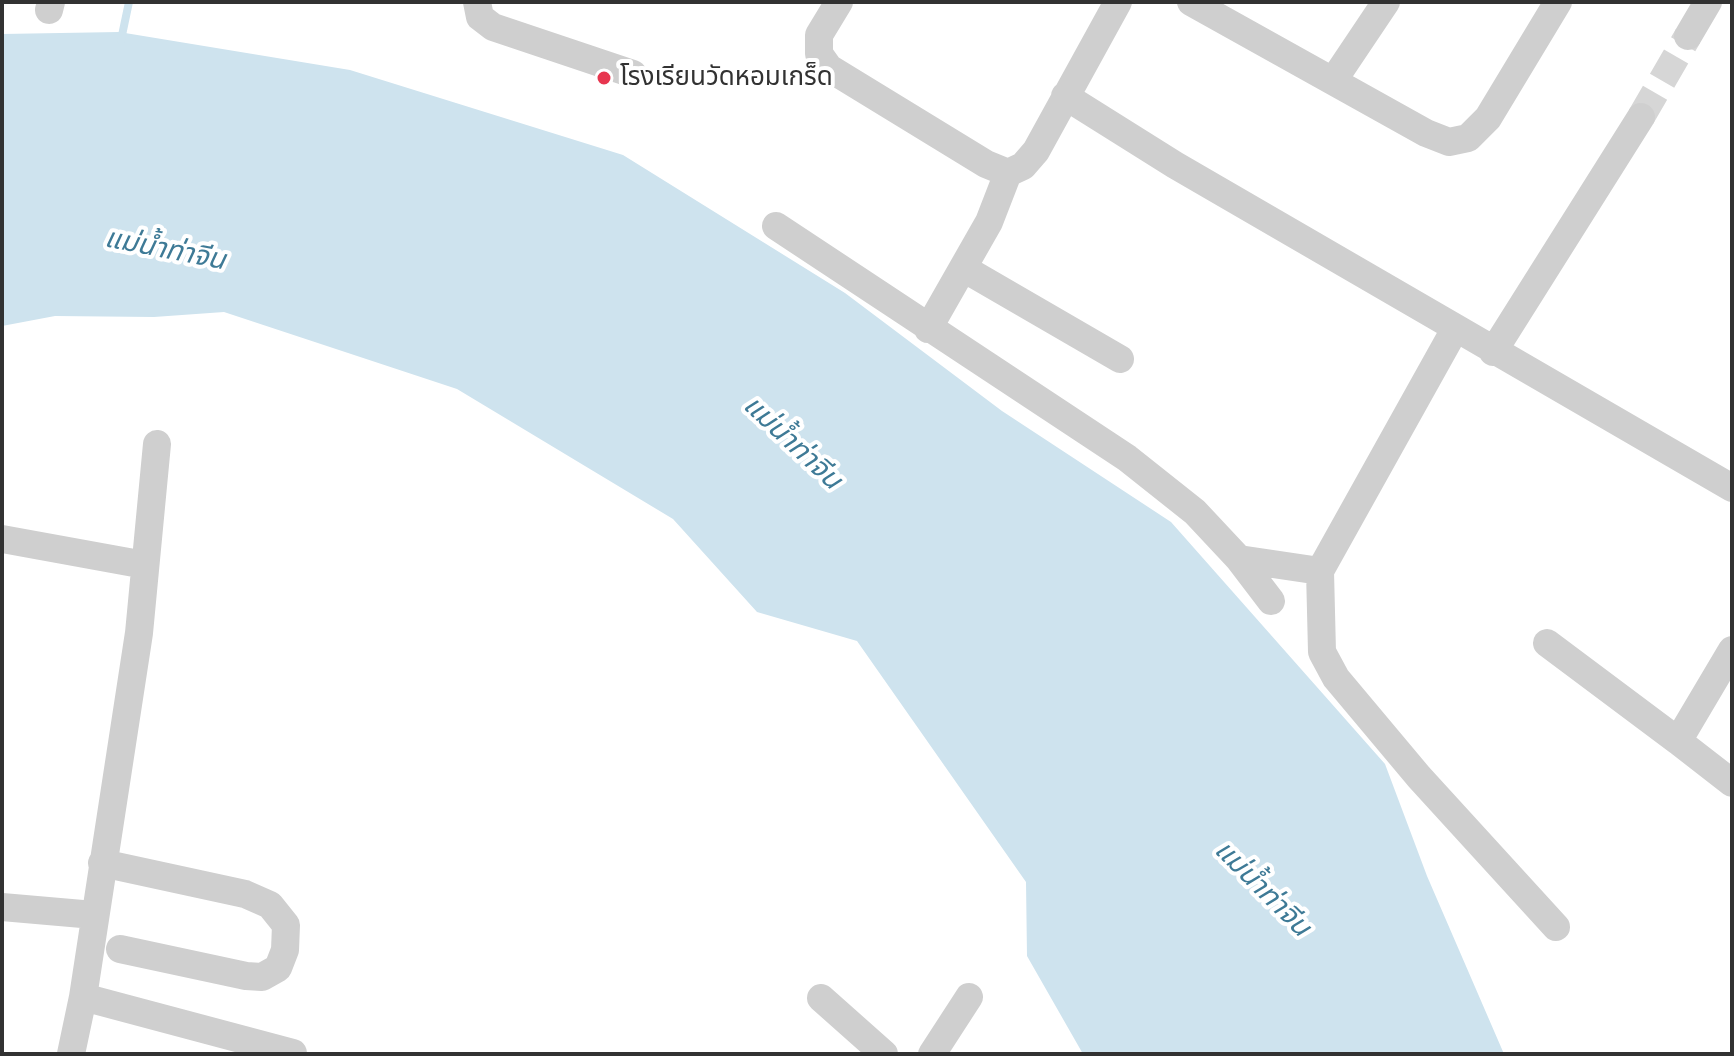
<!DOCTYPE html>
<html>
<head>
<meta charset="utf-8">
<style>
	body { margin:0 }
	#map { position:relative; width:1734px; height:1056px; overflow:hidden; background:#fff; font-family:Manrope,sans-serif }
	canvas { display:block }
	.frame { position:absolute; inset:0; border:4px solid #323232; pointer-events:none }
</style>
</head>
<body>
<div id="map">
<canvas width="1734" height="1056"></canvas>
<div class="frame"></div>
</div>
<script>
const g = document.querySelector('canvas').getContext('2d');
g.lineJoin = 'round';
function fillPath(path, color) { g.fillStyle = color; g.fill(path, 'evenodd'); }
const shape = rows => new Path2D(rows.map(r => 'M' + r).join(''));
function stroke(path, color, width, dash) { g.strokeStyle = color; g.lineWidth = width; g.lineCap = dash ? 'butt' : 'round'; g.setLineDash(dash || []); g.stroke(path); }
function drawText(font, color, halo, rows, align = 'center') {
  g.font = font + ' Manrope,"Noto Sans Thai",sans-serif'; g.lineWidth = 8; g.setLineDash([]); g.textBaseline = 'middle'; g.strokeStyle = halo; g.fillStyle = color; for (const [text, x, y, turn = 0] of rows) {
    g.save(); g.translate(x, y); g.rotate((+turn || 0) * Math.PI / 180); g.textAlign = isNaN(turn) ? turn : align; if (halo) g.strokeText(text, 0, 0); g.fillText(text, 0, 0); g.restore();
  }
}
fillPath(shape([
	[119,32,350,70,623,155,845,293,1002,411,1171,522,1385,764,1427,876,1504,1054,1083,1054,1027,956,1026,882,857,641,757,612,673,519,457,389,224,312,154,317,55,316,2,326,2,34]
]), '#cee3ee');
stroke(shape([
	[121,40,129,2]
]), '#cee3ee', 8);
stroke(shape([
	[1641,117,1688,36]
]), '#d6d6d6', 28, [28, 14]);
stroke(shape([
	[477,2,480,17,493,27,633,74],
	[839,2,819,35,819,54,829,68,986,164,1008,173,1023,166,1036,151,1118,2],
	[1191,2,1426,133,1449,142,1468,138,1488,118,1558,2],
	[49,10,51,2],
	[1688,36,1708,2],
	[1333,81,1386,2],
	[1065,96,1175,165,1732,488],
	[776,226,1127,458,1195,512,1239,559,1320,571],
	[963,268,1120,359],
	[928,329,989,222,1008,173],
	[1455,329,1320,571,1322,652,1336,678,1419,777,1556,927],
	[1493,352,1641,117],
	[2,539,145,565],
	[1239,559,1271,601],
	[1547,643,1678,741,1732,650],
	[1678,741,1732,783],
	[102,863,245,894,270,905,286,925,285,950,278,968,262,977,246,976,120,949],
	[2,907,94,915],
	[83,997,293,1053],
	[821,998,884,1054],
	[71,1054,83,997,139,633,157,444],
	[932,1054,969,997]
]), '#cfcfcf', 28);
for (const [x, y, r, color] of [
	[604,78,8,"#e7364f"]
]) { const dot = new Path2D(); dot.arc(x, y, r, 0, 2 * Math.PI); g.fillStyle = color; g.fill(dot); stroke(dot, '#fff', 3); }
drawText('26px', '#323232', '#fff', [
	["โรงเรียนวัดหอมเกร็ด",620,78]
], 'left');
drawText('italic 28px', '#3e7a96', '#fff', [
	["แม่น้ำท่าจีน",165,250,11],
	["แม่น้ำท่าจีน",792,443,43],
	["แม่น้ำท่าจีน",1262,889,45]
]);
</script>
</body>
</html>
